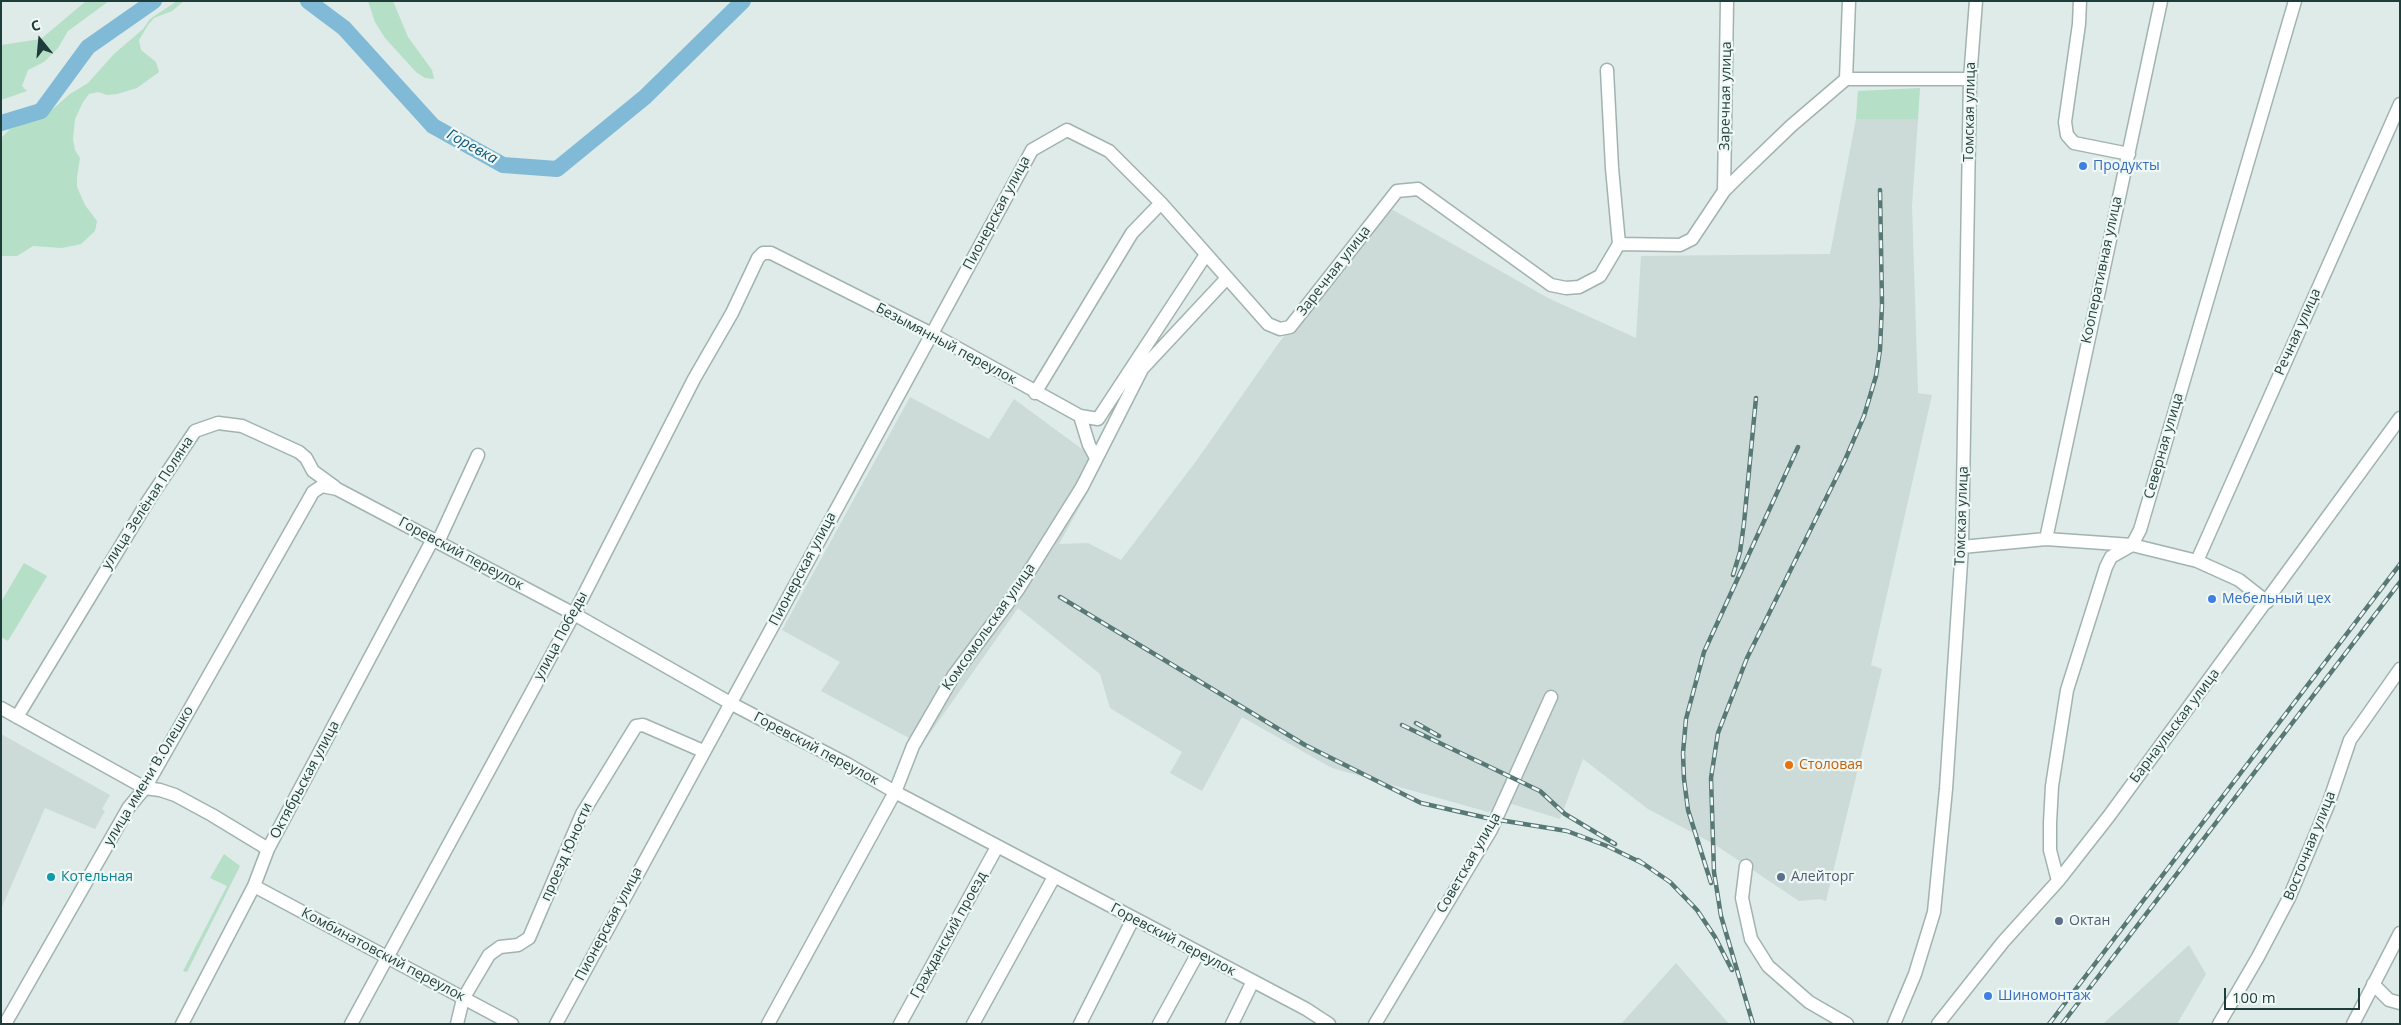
<!DOCTYPE html>
<html>
<head>
<meta charset="utf-8">
<style>
	body { margin:0 }
	#map { position:relative; width:2401px; height:1025px; overflow:hidden; background:#deebe8; font-family:"Open Sans",sans-serif }
	canvas { display:block }
	.frame { position:absolute; inset:0; border:2px solid #1e3c39; pointer-events:none }
	.north { position:absolute; left:15px; top:15px; width:50px; height:50px; -webkit-text-stroke:4px #eff8f5; paint-order:stroke; rotate:343deg; font-size:14px; font-weight:700; line-height:20px; text-align:center; color:#1e3c39 }
	.north::after { content:''; display:block; margin:auto; width:18px; height:22px; background:#1e3c39; clip-path:polygon(50% 0,100% 100%,50% 72%,0 100%) }
	.scale { position:absolute; left:2224px; top:988px; width:136px; height:22px; box-sizing:border-box; border:2px solid #1e3c39; border-top:0; padding-left:6px; font-size:15px; line-height:18px; white-space:nowrap; color:#1e3c39; -webkit-text-stroke:4px #eff8f5; paint-order:stroke }
</style>
</head>
<body>
<div id="map">
<canvas width="2401" height="1025"></canvas>
<div class="frame"></div>
<div class="north">С</div>
<div class="scale">100 m</div>
</div>
<script>
const g = document.querySelector('canvas').getContext('2d');
g.lineJoin = 'round';
function fillPath(path, color) { g.fillStyle = color; g.fill(path, 'evenodd'); }
const shape = rows => new Path2D(rows.map(r => 'M' + r).join(''));
function stroke(path, color, width, dash) { g.strokeStyle = color; g.lineWidth = width; g.lineCap = dash ? 'butt' : 'round'; g.setLineDash(dash || []); g.stroke(path); }
function drawText(font, color, halo, rows, align = 'center') {
  g.font = font + ' "Open Sans",sans-serif'; g.lineWidth = 4.5; g.setLineDash([]); g.textBaseline = 'middle'; g.strokeStyle = halo; g.fillStyle = color; for (const [text, x, y, turn = 0] of rows) {
    g.save(); g.translate(x, y); g.rotate((+turn || 0) * Math.PI / 180); g.textAlign = isNaN(turn) ? turn : align; if (halo) g.strokeText(text, 0, 0); g.fillText(text, 0, 0); g.restore();
  }
}
fillPath(shape([
	[1856,119,1918,119,1912,206,1918,393,1932,395,1871,665,1882,669,1826,901,1820,899,1799,901,1714,844,1648,809,1583,759,1560,819,1512,804,1488,812,1332,768,1242,717,1202,791,1170,773,1182,752,1110,708,1100,674,1018,608,919,749,910,744,911,739,821,691,840,662,782,630,910,397,989,439,1014,399,1090,455,1079,484,1089,490,1059,544,1088,543,1121,560,1197,460,1278,344,1384,205,1548,298,1636,338,1641,256,1830,254],
	[1,734,110,795,102,809,105,811,95,829,45,808,1,909],
	[2189,945,2206,974,2177,1024,2103,1024],
	[1676,963,1729,1024,1621,1024]
]), '#ccdbd7');
fillPath(shape([
	[86,1,109,1,68,31,58,48,44,62,28,70,22,86,27,91,1,100,1,45,41,39],
	[177,1,184,1,172,11,154,18,148,25,139,40,141,50,156,62,159,72,137,88,117,94,107,95,98,92,89,94,83,102,75,119,73,139,75,150,80,158,77,177,77,187,85,205,97,221,95,231,81,244,62,248,33,246,17,256,1,256,1,138,10,129,47,114,70,94,88,83,114,54,143,29,150,19],
	[368,1,393,1,408,37,432,70,434,79,425,78,416,72,385,38,375,22],
	[1920,88,1918,119,1856,119,1858,91],
	[24,563,47,576,8,641,1,637,1,602],
	[224,854,240,866,187,972,183,971,227,886,210,878]
]), '#b5dfc7');
stroke(shape([
	[308,1,344,28,433,126,503,165,557,169,645,97,743,1],
	[1,123,41,111,88,47,154,1]
]), '#81bad6', 16);
const minor = shape([
	[2080,1,2079,24,2065,122,2067,135,2074,143,2129,154],
	[1846,79,1849,1],
	[1724,191,1727,1],
	[1619,244,1680,245,1692,239,1724,191,1738,177,1791,126,1846,79,1970,79],
	[1035,393,1132,233,1161,203],
	[1080,416,1098,419,1205,256],
	[2046,539,2161,1],
	[438,542,478,455],
	[1962,547,2046,539,2132,545,2197,561,2239,580,2267,602],
	[2197,561,2400,104],
	[1,708,145,788,160,790,175,795,212,815,268,849],
	[17,717,148,501,195,431,218,423,242,426,299,452,306,458,313,471,335,487],
	[1746,866,1742,898,1751,939,1768,966,1809,1002,1847,1024],
	[2058,881,2050,850,2050,823,2052,786,2067,690,2106,567,2111,557,2132,545,2140,530,2295,1],
	[254,886,512,1024],
	[2373,984,2389,1000,2400,1003],
	[5,1024,129,807,145,788,313,492,322,486,337,489,574,614,732,704,847,764,895,792,1306,1009,1329,1024],
	[182,1024,254,886,268,849,433,539],
	[351,1024,574,614,694,379,732,313,758,258,763,253,771,253,932,334,1080,416,1089,445,1096,458],
	[457,1024,463,999,489,955,500,947,518,945,529,938,582,814,636,726,643,725,650,728,703,751],
	[556,1024,1032,150,1067,130,1109,151,1161,203,1268,324,1280,329,1290,327,1397,191,1418,189,1551,285,1566,288,1579,287,1600,276,1619,244,1612,168,1607,70],
	[768,1024,895,792,913,746,954,675,1017,591,1082,487,1142,369,1227,278],
	[900,1024,997,847],
	[973,1024,1054,877],
	[1080,1024,1133,919],
	[1159,1024,1198,953],
	[1232,1024,1253,981],
	[1375,1024,1491,830,1551,697],
	[1894,1024,1915,974,1934,912,1946,789,1962,547,1970,79,1976,1],
	[1938,1024,2003,942,2058,881,2109,816,2400,418],
	[2219,1024,2258,957,2289,898,2328,805,2350,740,2400,669],
	[2353,1024,2400,933]
]);
stroke(minor, '#a1b3b0', 15);
stroke(minor, '#fff', 12);
const rail = shape([
	[1733,575,1740,552,1744,523,1756,398],
	[1060,597,1305,745,1421,803,1487,818,1567,831,1607,846,1644,864],
	[1416,723,1439,736],
	[1402,725,1540,791,1565,814,1615,844],
	[1638,860,1670,882,1697,910,1715,937,1732,970],
	[1711,883,1688,810,1684,779,1683,753,1686,719,1704,652,1798,447],
	[1753,1024,1721,916,1714,872,1711,778,1718,733,1747,658,1845,460,1864,416,1876,376,1880,350,1882,304,1880,190],
	[2049,1024,2400,564],
	[2062,1024,2400,582]
]);
stroke(rail, '#587875', 4.5);
stroke(rail, '#eff8f5', 2.5, [8]);
for (const [x, y, r, color] of [
	[2083,166,5,"#3f7fe0"],
	[2212,599,5,"#3f7fe0"],
	[1789,765,5,"#e8710a"],
	[51,877,5,"#0f9aa8"],
	[1781,877,5,"#5c6f8a"],
	[2059,921,5,"#5c6f8a"],
	[1988,996,5,"#3f7fe0"]
]) { const dot = new Path2D(); dot.arc(x, y, r, 0, 2 * Math.PI); g.fillStyle = color; g.fill(dot); stroke(dot, '#eff8f5', 2); }
drawText('14px', '#1e3c39', '#eff8f5', [
	["Заречная улица",1726,96,-89],
	["Томская улица",1970,112,-89],
	["Пионерская улица",997,213,-62],
	["Кооперативная улица",2102,270,-78],
	["Заречная улица",1334,271,-52],
	["Речная улица",2298,332,-66],
	["Безымянный переулок",946,344,28],
	["Северная улица",2164,446,-74],
	["улица Зелёная Поляна",148,503,-57],
	["Томская улица",1962,516,-88],
	["Горевский переулок",461,554,28],
	["Пионерская улица",803,569,-62],
	["Комсомольская улица",989,627,-55],
	["улица Победы",561,636,-62],
	["Барнаульская улица",2175,726,-53],
	["Горевский переулок",816,749,28],
	["улица имени В.Олешко",149,776,-59],
	["Октябрьская улица",305,780,-62],
	["Восточная улица",2310,846,-68],
	["проезд Юности",567,852,-66],
	["Советская улица",1469,863,-60],
	["Пионерская улица",609,924,-62],
	["Гражданский проезд",949,935,-61],
	["Горевский переулок",1173,940,28],
	["Комбинатовский переулок",383,955,28]
]);
drawText('14px', '#366cbe', '#eff8f5', [
	["Продукты",2093,166],
	["Мебельный цех",2222,599],
	["Шиномонтаж",1998,996]
], 'left');
drawText('14px', '#c56008', '#eff8f5', [
	["Столовая",1799,765]
], 'left');
drawText('14px', '#0d838f', '#eff8f5', [
	["Котельная",61,877]
], 'left');
drawText('14px', '#4e5e75', '#eff8f5', [
	["Алейторг",1791,877],
	["Октан",2069,921]
], 'left');
drawText('italic 15px', '#145a7d', '#eff8f5', [
	["Горевка",472,147,29]
]);
</script>
</body>
</html>
